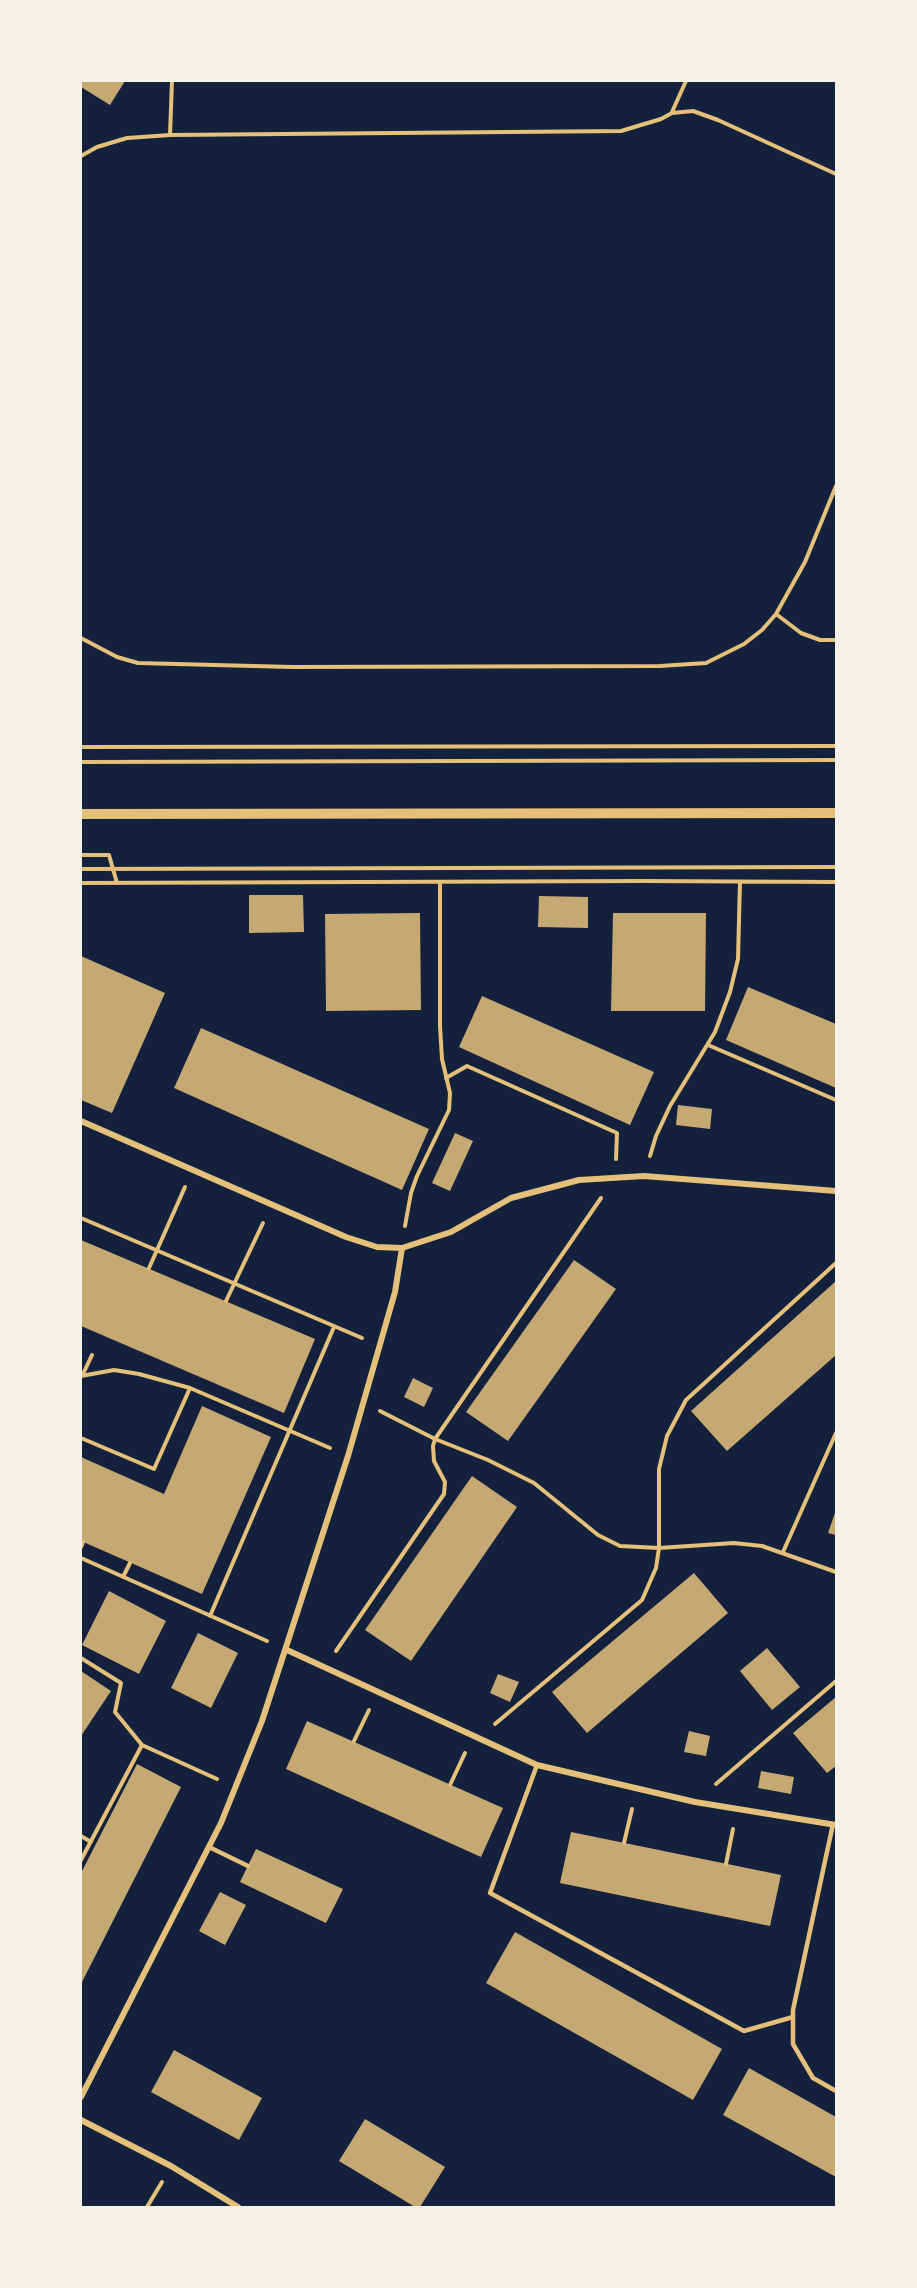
<!DOCTYPE html>
<html>
<head>
<meta charset="utf-8">
<style>
	body { margin:0 }
	#map { position:relative; width:917px; height:2288px; overflow:hidden; background:#14213d; font-family:"Noto Sans",sans-serif }
	canvas { display:block }
	.frame { position:absolute; inset:0; border:82px solid #f6f1e7; pointer-events:none }
</style>
</head>
<body>
<div id="map">
<canvas width="917" height="2288"></canvas>
<div class="frame"></div>
</div>
<script>
const g = document.querySelector('canvas').getContext('2d');
g.lineJoin = 'round';
function fillPath(path, color) { g.fillStyle = color; g.fill(path, 'evenodd'); }
const shape = rows => new Path2D(rows.map(r => 'M' + r).join(''));
function stroke(path, color, width, dash) { g.strokeStyle = color; g.lineWidth = width; g.lineCap = dash ? 'butt' : 'round'; g.setLineDash(dash || []); g.stroke(path); }
fillPath(shape([
	[81,81,125,81,110,105,81,87],
	[249,895,303,895,304,932,249,933],
	[539,896,588,897,588,928,538,927],
	[420,913,421,1010,326,1011,325,914],
	[613,913,706,913,705,1011,611,1011],
	[81,956,165,993,112,1113,81,1100],
	[748,987,836,1024,836,1088,726,1040],
	[482,996,654,1072,630,1125,459,1047],
	[201,1028,429,1129,402,1190,174,1088],
	[678,1105,712,1109,710,1129,676,1125],
	[455,1133,473,1141,450,1191,432,1183],
	[81,1240,315,1339,284,1413,81,1326],
	[574,1260,616,1289,508,1441,466,1412],
	[836,1281,836,1355,727,1451,691,1411],
	[413,1378,433,1388,424,1407,404,1397],
	[202,1406,271,1437,202,1594,81,1541,81,1457,164,1494],
	[472,1476,517,1507,411,1661,365,1630],
	[836,1510,836,1535,828,1533],
	[694,1573,728,1613,587,1733,552,1692],
	[109,1591,166,1621,139,1674,82,1645],
	[198,1633,238,1653,211,1708,171,1688],
	[767,1648,800,1687,772,1710,740,1671],
	[81,1671,111,1691,81,1736],
	[498,1674,519,1682,510,1702,490,1693],
	[836,1697,836,1766,827,1773,793,1733],
	[307,1721,503,1808,481,1857,286,1769],
	[689,1731,710,1736,706,1756,684,1752],
	[137,1764,181,1787,81,1984,81,1873],
	[761,1771,794,1777,791,1794,758,1788],
	[571,1832,781,1875,770,1926,560,1883],
	[256,1849,343,1889,326,1923,240,1882],
	[220,1892,246,1905,225,1945,199,1931],
	[515,1932,722,2049,693,2100,486,1983],
	[174,2050,262,2098,239,2140,151,2092],
	[749,2068,836,2117,836,2177,723,2115],
	[365,2119,445,2167,420,2207,415,2207,339,2161]
]), '#c6a872');
stroke(shape([
	[172,81,170,135,621,131,661,119,672,113,693,111,718,120,836,174],
	[672,112,686,81],
	[81,156,97,147,127,138,170,135],
	[776,614,801,633,820,640,836,640],
	[81,638,117,657,138,663,292,667,660,666,706,663,744,644,762,630,776,614,805,562,836,486],
	[81,747,836,746],
	[81,762,836,760],
	[81,855,109,855,117,883],
	[81,869,836,867],
	[81,883,643,881,836,882],
	[708,1045,836,1100],
	[446,1078,467,1066,617,1133,616,1159],
	[650,1156,656,1136,670,1106,715,1032,730,992,738,959,740,882],
	[81,1218,362,1338],
	[405,1226,411,1193,417,1176,449,1110,450,1093,442,1059,440,1026,440,883],
	[149,1268,185,1187],
	[226,1301,263,1223],
	[83,1374,92,1355],
	[81,1376,114,1370,139,1374,190,1388],
	[380,1411,435,1439,488,1460,534,1483,598,1535,620,1546,659,1548,734,1543,762,1546,836,1572],
	[81,1438,154,1469,190,1388,330,1448],
	[81,1547,83,1542],
	[783,1552,836,1433],
	[81,1558,267,1641],
	[123,1577,130,1563],
	[210,1616,334,1327],
	[336,1651,444,1494,445,1482,434,1461,433,1446,435,1439,601,1198],
	[81,1658,121,1683,115,1712,142,1745],
	[495,1724,642,1600,656,1568,659,1548,659,1469,667,1436,686,1400,836,1263],
	[354,1741,369,1710],
	[716,1784,836,1681],
	[450,1785,465,1753],
	[81,1836,91,1842],
	[624,1843,632,1809],
	[81,1860,142,1745,217,1779],
	[726,1864,733,1829],
	[147,2207,162,2182]
]), '#e5c07b', 4);
stroke(shape([
	[537,1765,490,1893,744,2031,793,2017],
	[833,1824,793,2010,793,2044,813,2078,836,2091],
	[209,1847,248,1866]
]), '#e5c07b', 4.5);
stroke(shape([
	[81,1121,346,1237,377,1247,402,1248,451,1232,511,1198,579,1180,644,1176,836,1191],
	[287,1650,537,1765,695,1802,836,1825],
	[81,2097,221,1823,262,1721,348,1456,395,1292,402,1248],
	[81,2120,171,2166,238,2207]
]), '#e5c07b', 6);
stroke(shape([
	[81,814,836,813]
]), '#e5c07b', 10);
</script>
</body>
</html>
